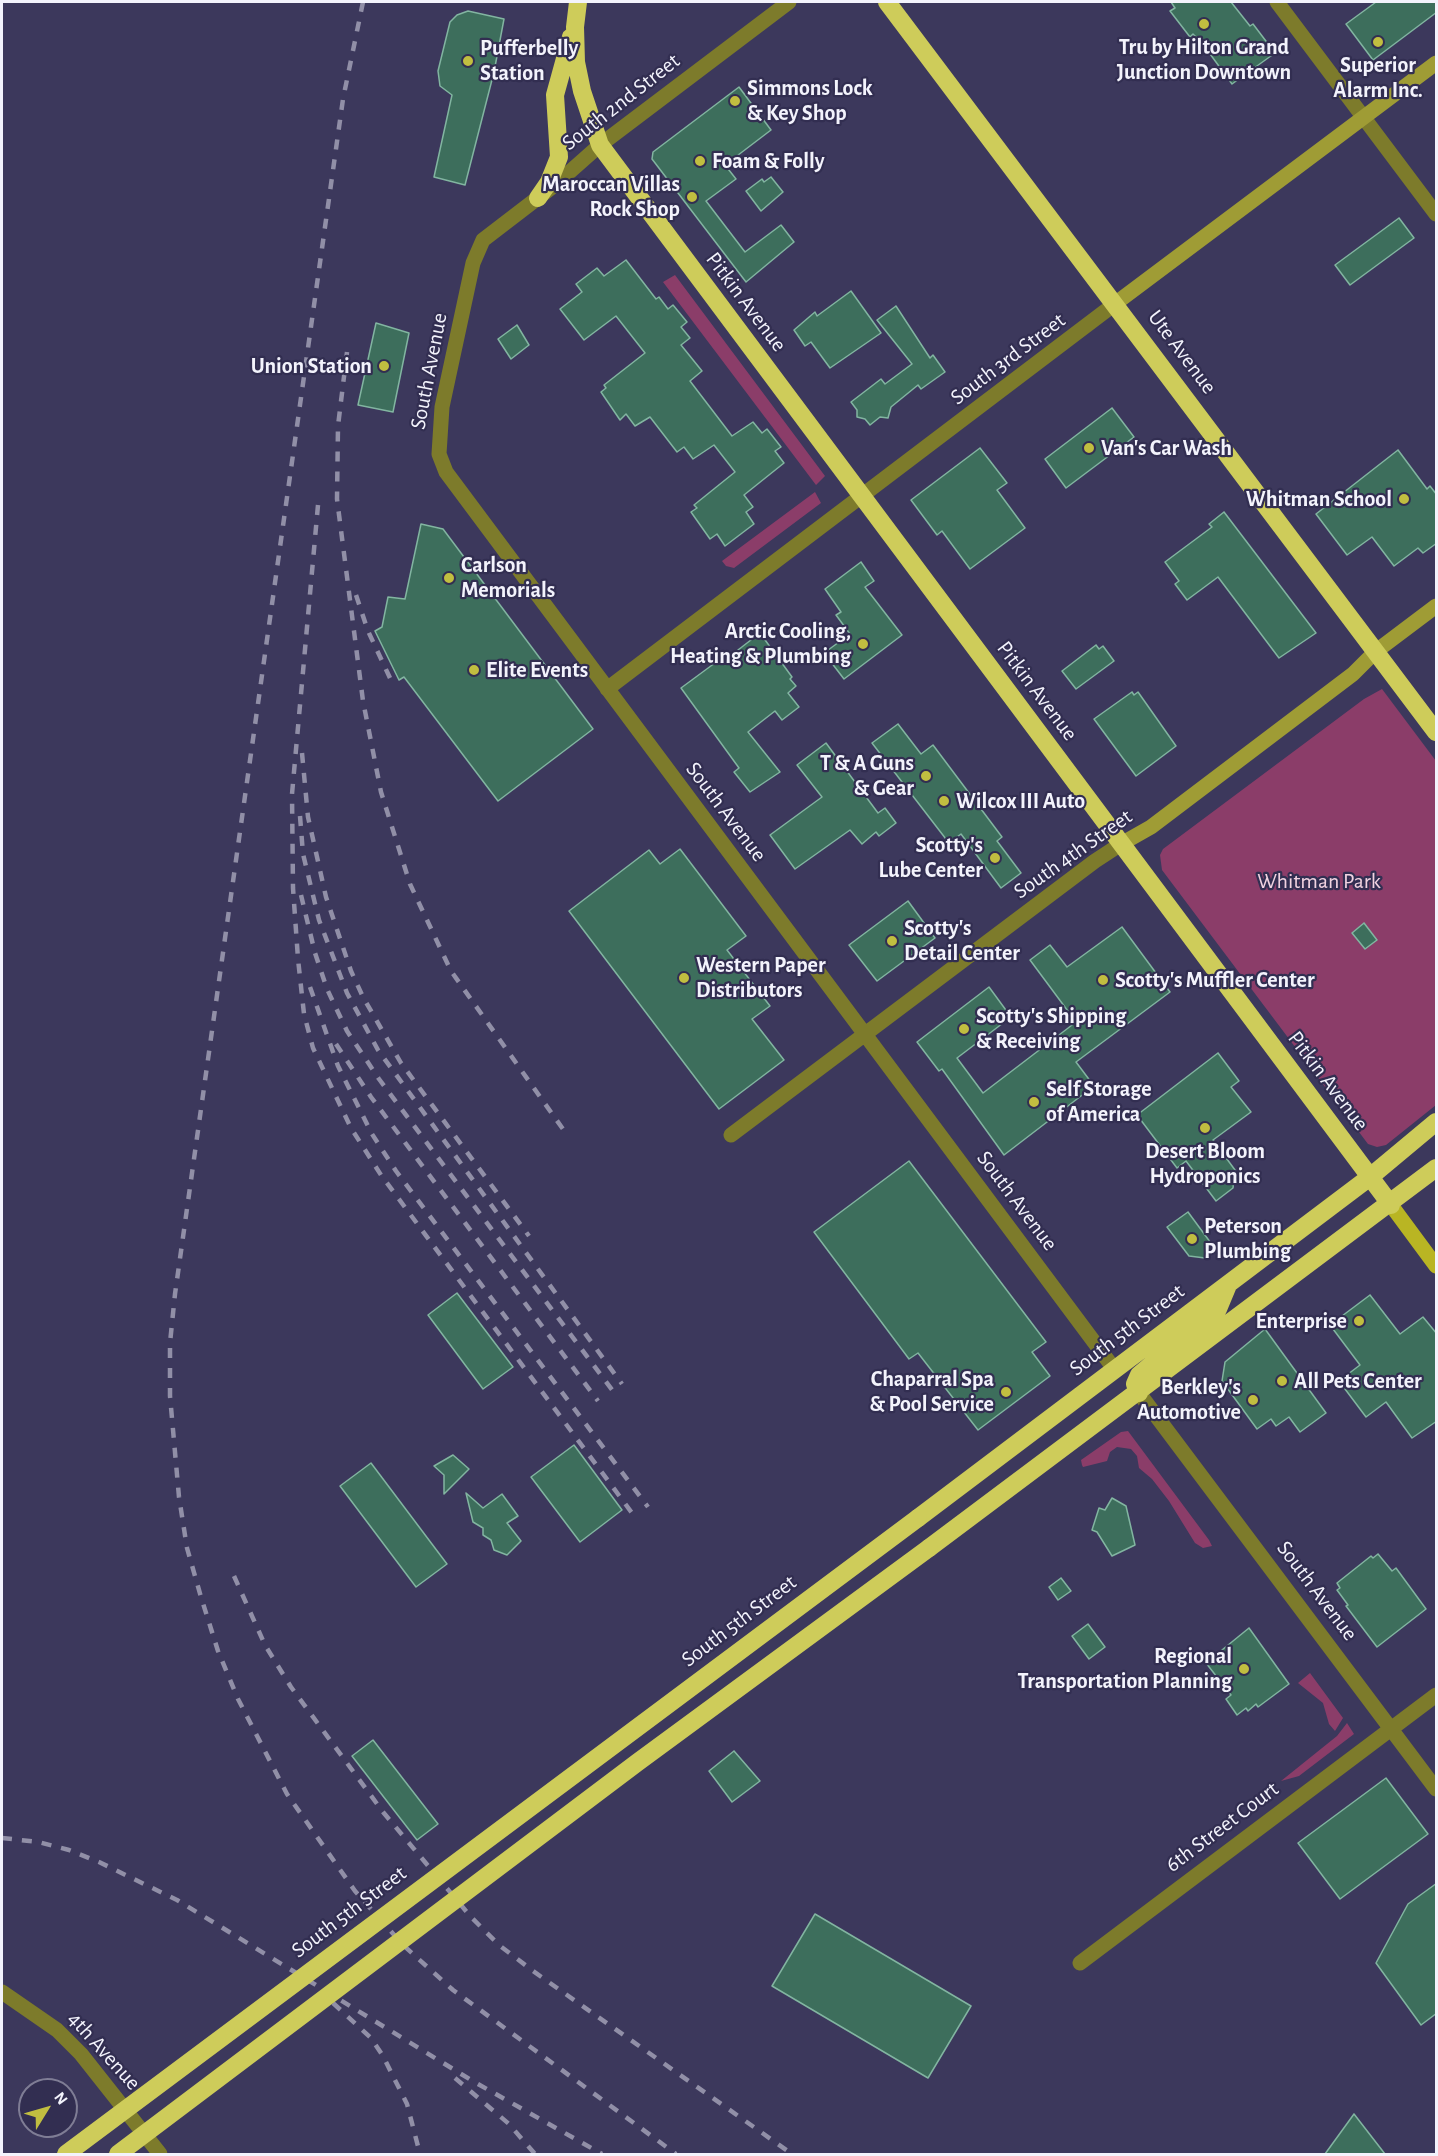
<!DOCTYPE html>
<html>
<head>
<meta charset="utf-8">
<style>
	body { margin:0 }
	#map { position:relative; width:1438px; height:2156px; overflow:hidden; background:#3c385c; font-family:"Alegreya Sans",sans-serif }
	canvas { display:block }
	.frame { position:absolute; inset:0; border:3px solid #f3f3fc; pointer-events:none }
	.north { position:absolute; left:18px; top:2078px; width:60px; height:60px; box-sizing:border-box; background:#322e51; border:2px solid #7f7d95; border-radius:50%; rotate:53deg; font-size:16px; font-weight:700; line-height:24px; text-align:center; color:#f3f3fc }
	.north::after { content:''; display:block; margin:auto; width:21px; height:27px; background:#c1be40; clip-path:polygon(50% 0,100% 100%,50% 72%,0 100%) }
</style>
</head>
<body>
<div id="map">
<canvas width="1438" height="2156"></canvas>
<div class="frame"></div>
<div class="north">N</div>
</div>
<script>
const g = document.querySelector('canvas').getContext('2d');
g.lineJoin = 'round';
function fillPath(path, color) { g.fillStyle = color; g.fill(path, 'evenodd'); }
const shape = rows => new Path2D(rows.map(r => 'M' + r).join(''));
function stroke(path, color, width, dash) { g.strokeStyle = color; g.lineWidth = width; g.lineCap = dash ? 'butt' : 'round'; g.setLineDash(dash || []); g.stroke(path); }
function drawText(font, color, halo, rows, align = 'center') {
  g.font = font + ' "Alegreya Sans",sans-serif'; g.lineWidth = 4.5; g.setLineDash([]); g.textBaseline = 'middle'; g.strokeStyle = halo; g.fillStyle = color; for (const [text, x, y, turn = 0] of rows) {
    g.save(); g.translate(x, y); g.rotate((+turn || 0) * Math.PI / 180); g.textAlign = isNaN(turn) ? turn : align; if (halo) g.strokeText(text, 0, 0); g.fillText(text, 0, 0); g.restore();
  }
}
fillPath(shape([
	[675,275,825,476,816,485,663,282],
	[815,492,821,503,734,568,726,566,722,561],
	[1382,689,1436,761,1436,1105,1386,1145,1377,1147,1368,1144,1162,870,1160,855,1163,849,1364,699],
	[1128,1431,1209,1540,1212,1546,1203,1548,1195,1543,1169,1501,1152,1479,1139,1468,1137,1456,1131,1449,1117,1447,1110,1452,1107,1461,1083,1467,1082,1465,1081,1460,1121,1432],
	[1310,1673,1343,1718,1335,1731,1329,1724,1323,1703,1298,1683],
	[1347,1723,1354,1734,1299,1776,1281,1781,1337,1736]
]), '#8b3d69');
const building = shape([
	[1171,2,1231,2,1250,26,1253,24,1275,53,1232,84,1202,43,1193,34,1190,37,1170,11,1175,8,1171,2],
	[1376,2,1437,2,1437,12,1373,60,1346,24,1376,2],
	[468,11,504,19,494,72,465,185,434,177,452,95,440,86,438,71,450,22,457,15,468,11],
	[739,87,771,130,725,165,736,179,706,201,745,252,781,225,794,242,746,282,652,159,653,152,739,87],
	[771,177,783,192,761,211,746,191,762,179,764,182,771,177],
	[1399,218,1414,238,1350,285,1335,265,1399,218],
	[626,260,656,299,659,297,668,309,673,305,687,322,681,327,690,338,681,345,702,371,690,381,732,436,753,422,762,433,767,429,781,447,775,451,784,463,744,495,753,507,746,512,754,524,725,546,717,534,710,539,691,512,697,508,694,505,735,472,714,445,693,459,684,447,677,452,650,417,635,426,626,414,620,420,601,392,606,388,604,385,645,353,616,316,584,340,560,309,582,292,576,284,597,268,604,276,626,260],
	[851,291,881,333,830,368,811,342,805,346,794,330,815,312,817,316,851,291],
	[896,306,930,358,933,355,945,372,921,389,918,385,891,407,888,418,880,417,870,425,865,419,857,417,857,410,851,402,881,379,885,384,912,364,877,320,896,306],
	[376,323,409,333,393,412,358,405,376,323],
	[517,325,529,345,511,359,498,339,517,325],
	[1112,408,1134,437,1066,488,1045,459,1112,408],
	[980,448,1007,483,997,490,1025,528,970,569,942,531,937,535,911,500,980,448],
	[1398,450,1427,489,1430,486,1437,495,1437,543,1423,553,1418,548,1394,566,1372,537,1347,555,1316,514,1398,450],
	[1224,512,1316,633,1279,658,1218,577,1187,600,1175,584,1179,581,1165,562,1212,527,1209,524,1224,512],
	[421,524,443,529,593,729,498,801,404,677,399,680,375,631,382,627,388,597,405,599,421,524],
	[861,562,874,581,865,587,902,635,844,679,824,653,850,634,836,615,841,612,825,589,861,562],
	[760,633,792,677,790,679,796,686,788,693,799,707,782,720,775,711,748,732,780,772,750,792,734,772,739,768,681,688,723,657,725,660,760,633],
	[1096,645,1099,649,1103,646,1114,661,1076,689,1062,671,1096,645],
	[1132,692,1134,695,1138,692,1176,746,1136,776,1094,719,1132,692],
	[898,724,921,754,933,745,1002,837,997,841,1021,873,1001,888,961,834,949,843,872,743,898,724],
	[826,743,878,813,885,808,896,823,879,836,876,832,862,844,850,830,795,869,770,835,822,797,797,765,826,743],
	[680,849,746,936,727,950,770,1006,752,1019,784,1060,719,1109,569,911,649,850,660,864,680,849],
	[908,901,935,938,877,981,849,945,908,901],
	[1364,923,1377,940,1365,949,1352,933,1364,923],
	[1122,927,1170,992,1076,1062,1094,1086,1004,1155,942,1069,939,1071,917,1042,989,987,1011,1017,957,1058,983,1093,1076,1022,1030,960,1050,945,1067,967,1122,927],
	[1218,1053,1239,1081,1231,1087,1251,1112,1213,1140,1235,1170,1233,1188,1216,1201,1186,1161,1177,1168,1137,1115,1218,1053],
	[909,1161,1046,1342,1032,1352,1050,1376,978,1430,918,1353,909,1359,814,1232,909,1161],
	[1188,1212,1216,1250,1205,1258,1189,1256,1167,1227,1188,1212],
	[457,1293,513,1367,483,1389,428,1315,457,1293],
	[1370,1295,1400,1334,1423,1317,1437,1334,1437,1421,1412,1438,1386,1402,1366,1417,1339,1381,1360,1365,1330,1325,1370,1295],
	[1265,1329,1326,1413,1300,1432,1289,1417,1276,1426,1271,1419,1257,1429,1222,1381,1225,1362,1265,1329],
	[574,1445,622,1510,580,1542,531,1477,574,1445],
	[453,1455,469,1469,444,1494,444,1475,434,1466,453,1455],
	[371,1463,447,1564,416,1587,340,1486,371,1463],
	[466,1493,483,1508,502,1494,518,1516,507,1523,521,1541,507,1555,494,1550,491,1540,483,1535,483,1528,473,1522,466,1493],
	[1112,1498,1126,1506,1135,1545,1112,1556,1097,1532,1092,1530,1099,1508,1105,1510,1112,1498],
	[1378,1554,1392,1571,1396,1568,1426,1609,1377,1647,1346,1606,1348,1605,1337,1590,1340,1588,1337,1583,1371,1556,1373,1558,1378,1554],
	[1061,1578,1071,1591,1058,1600,1049,1587,1061,1578],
	[1088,1624,1105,1647,1089,1659,1072,1636,1088,1624],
	[1249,1628,1289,1684,1258,1707,1256,1704,1248,1711,1246,1708,1237,1715,1226,1699,1231,1695,1206,1663,1249,1628],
	[373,1740,438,1824,417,1840,352,1756,373,1740],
	[734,1751,760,1781,732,1802,709,1771,734,1751],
	[1386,1778,1428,1834,1340,1899,1298,1843,1386,1778],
	[1437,1883,1437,2013,1421,2025,1376,1963,1408,1904,1437,1883],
	[815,1914,971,2006,928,2078,772,1986,815,1914],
	[1354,2114,1385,2154,1325,2154,1354,2114]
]);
fillPath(building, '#3d6e5c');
stroke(building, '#82b5a1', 1.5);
stroke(shape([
	[789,2,600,145,556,184,483,240,473,263,442,407,439,454,446,472,1115,1370],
	[1277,2,1436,214],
	[607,689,1116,303],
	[731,1135,1095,861,1121,844],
	[1139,1393,1436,1789],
	[1080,1963,1436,1695],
	[2,1992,57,2030,81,2054,160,2154]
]), '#7d7b2b', 15);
stroke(shape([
	[1116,303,1436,63],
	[1121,844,1151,827,1353,674,1375,652,1436,606]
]), '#9f9c35', 15);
stroke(shape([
	[1391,1205,1436,1266]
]), '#b9b523', 15);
stroke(shape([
	[578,2,575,27,576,62,582,91,600,145,1391,1205],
	[887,2,1436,732],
	[538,198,549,182,559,157,555,95,571,37],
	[1139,1393,1135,1384,1139,1375,1218,1309,1228,1285],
	[918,1518,1370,1177,1436,1122],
	[929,1548,1436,1168]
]), '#cecc5a', 18);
stroke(shape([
	[363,2,343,99,175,1294,170,1343,170,1396,179,1497,187,1548,201,1597,218,1651,238,1699,287,1794,355,1891,403,1945,453,1990,676,2154],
	[347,352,338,426,337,499,363,701,381,792,410,884,451,971,565,1132],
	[318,505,292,794,293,888,298,959,304,1014,313,1048,351,1128,381,1175,635,1517],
	[356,595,368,631,390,678],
	[302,753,308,817,326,897,351,971,363,997,401,1063,529,1236],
	[300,816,303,854,319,920,347,993,378,1050,622,1384],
	[301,895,315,953,327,989,347,1031,379,1079,613,1391],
	[310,987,338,1066,372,1134,396,1171,648,1507],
	[336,1044,371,1097,598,1401],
	[234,1576,265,1645,291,1687,383,1812,471,1917,499,1945,533,1971,792,2154],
	[2,1838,38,1842,69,1850,99,1862,177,1900,471,2080,602,2154],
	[333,2003,371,2038,383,2056,407,2104,420,2154],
	[455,2078,509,2124,535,2154]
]), '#918fa7', 4.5, [10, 10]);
stroke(shape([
	[66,2154,918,1518],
	[118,2154,638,1762,929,1548]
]), '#cecc5a', 18);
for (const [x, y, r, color] of [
	[1204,24,6,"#c1be40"],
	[1378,42,6,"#c1be40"],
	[468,61,6,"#c1be40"],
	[735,101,6,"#c1be40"],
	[700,161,6,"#c1be40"],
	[692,197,6,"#c1be40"],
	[384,366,6,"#c1be40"],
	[1089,448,6,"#c1be40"],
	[1404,499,6,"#c1be40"],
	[449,578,6,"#c1be40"],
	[863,644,6,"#c1be40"],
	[474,670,6,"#c1be40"],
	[926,776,6,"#c1be40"],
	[944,801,6,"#c1be40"],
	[995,858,6,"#c1be40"],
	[892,941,6,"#c1be40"],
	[684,978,6,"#c1be40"],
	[1103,980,6,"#c1be40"],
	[964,1029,6,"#c1be40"],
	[1034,1102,6,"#c1be40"],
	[1205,1128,6,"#c1be40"],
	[1192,1239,6,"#c1be40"],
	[1359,1321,6,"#c1be40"],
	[1282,1381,6,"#c1be40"],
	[1006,1392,6,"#c1be40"],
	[1253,1400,6,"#c1be40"],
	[1244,1669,6,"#c1be40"]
]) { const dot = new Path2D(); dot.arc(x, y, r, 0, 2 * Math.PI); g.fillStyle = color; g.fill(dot); stroke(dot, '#322e51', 2); }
drawText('bold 22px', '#f3f3fc', '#322e51', [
	["Tru by Hilton Grand",1204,47,"center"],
	["Junction Downtown",1204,72,"center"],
	["Pufferbelly",480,48],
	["Station",480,73],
	["Superior",1378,65,"center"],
	["Alarm Inc.",1378,90,"center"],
	["Simmons Lock",747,88],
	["& Key Shop",747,113],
	["Foam & Folly",712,161],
	["Maroccan Villas",680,184,"right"],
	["Rock Shop",680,209,"right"],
	["Union Station",372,366,"right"],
	["Van's Car Wash",1101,448],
	["Whitman School",1392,499,"right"],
	["Carlson",461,565],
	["Memorials",461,590],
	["Arctic Cooling,",851,631,"right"],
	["Heating & Plumbing",851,656,"right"],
	["Elite Events",486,670],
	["T & A Guns",914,763,"right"],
	["& Gear",914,788,"right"],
	["Wilcox III Auto",956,801],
	["Scotty's",983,845,"right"],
	["Lube Center",983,870,"right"],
	["Scotty's",904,928],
	["Detail Center",904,953],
	["Western Paper",696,965],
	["Distributors",696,990],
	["Scotty's Muffler Center",1115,980],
	["Scotty's Shipping",976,1016],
	["& Receiving",976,1041],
	["Self Storage",1046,1089],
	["of America",1046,1114],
	["Desert Bloom",1205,1151,"center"],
	["Hydroponics",1205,1176,"center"],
	["Peterson",1204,1226],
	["Plumbing",1204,1251],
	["Enterprise",1347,1321,"right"],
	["Chaparral Spa",994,1379,"right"],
	["& Pool Service",994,1404,"right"],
	["All Pets Center",1294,1381],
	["Berkley's",1241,1387,"right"],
	["Automotive",1241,1412,"right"],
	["Regional",1232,1656,"right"],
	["Transportation Planning",1232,1681,"right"]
], 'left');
drawText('22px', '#f3f3fc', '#322e51', [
	["South 2nd Street",621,102,-38],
	["Pitkin Avenue",746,302,53],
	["Ute Avenue",1182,352,53],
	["South 3rd Street",1008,359,-37],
	["South Avenue",429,371,-79],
	["Pitkin Avenue",1037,691,53],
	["South Avenue",726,812,53],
	["South 4th Street",1073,854,-35],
	["Pitkin Avenue",1328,1081,53],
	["South Avenue",1017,1201,53],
	["South 5th Street",1127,1330,-37],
	["South Avenue",1317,1591,53],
	["South 5th Street",739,1621,-37],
	["6th Street Court",1222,1827,-37],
	["South 5th Street",349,1912,-37],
	["4th Avenue",104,2051,48]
]);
drawText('22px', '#f2d3e1', '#322e51', [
	["Whitman Park",1319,881]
]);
</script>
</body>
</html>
